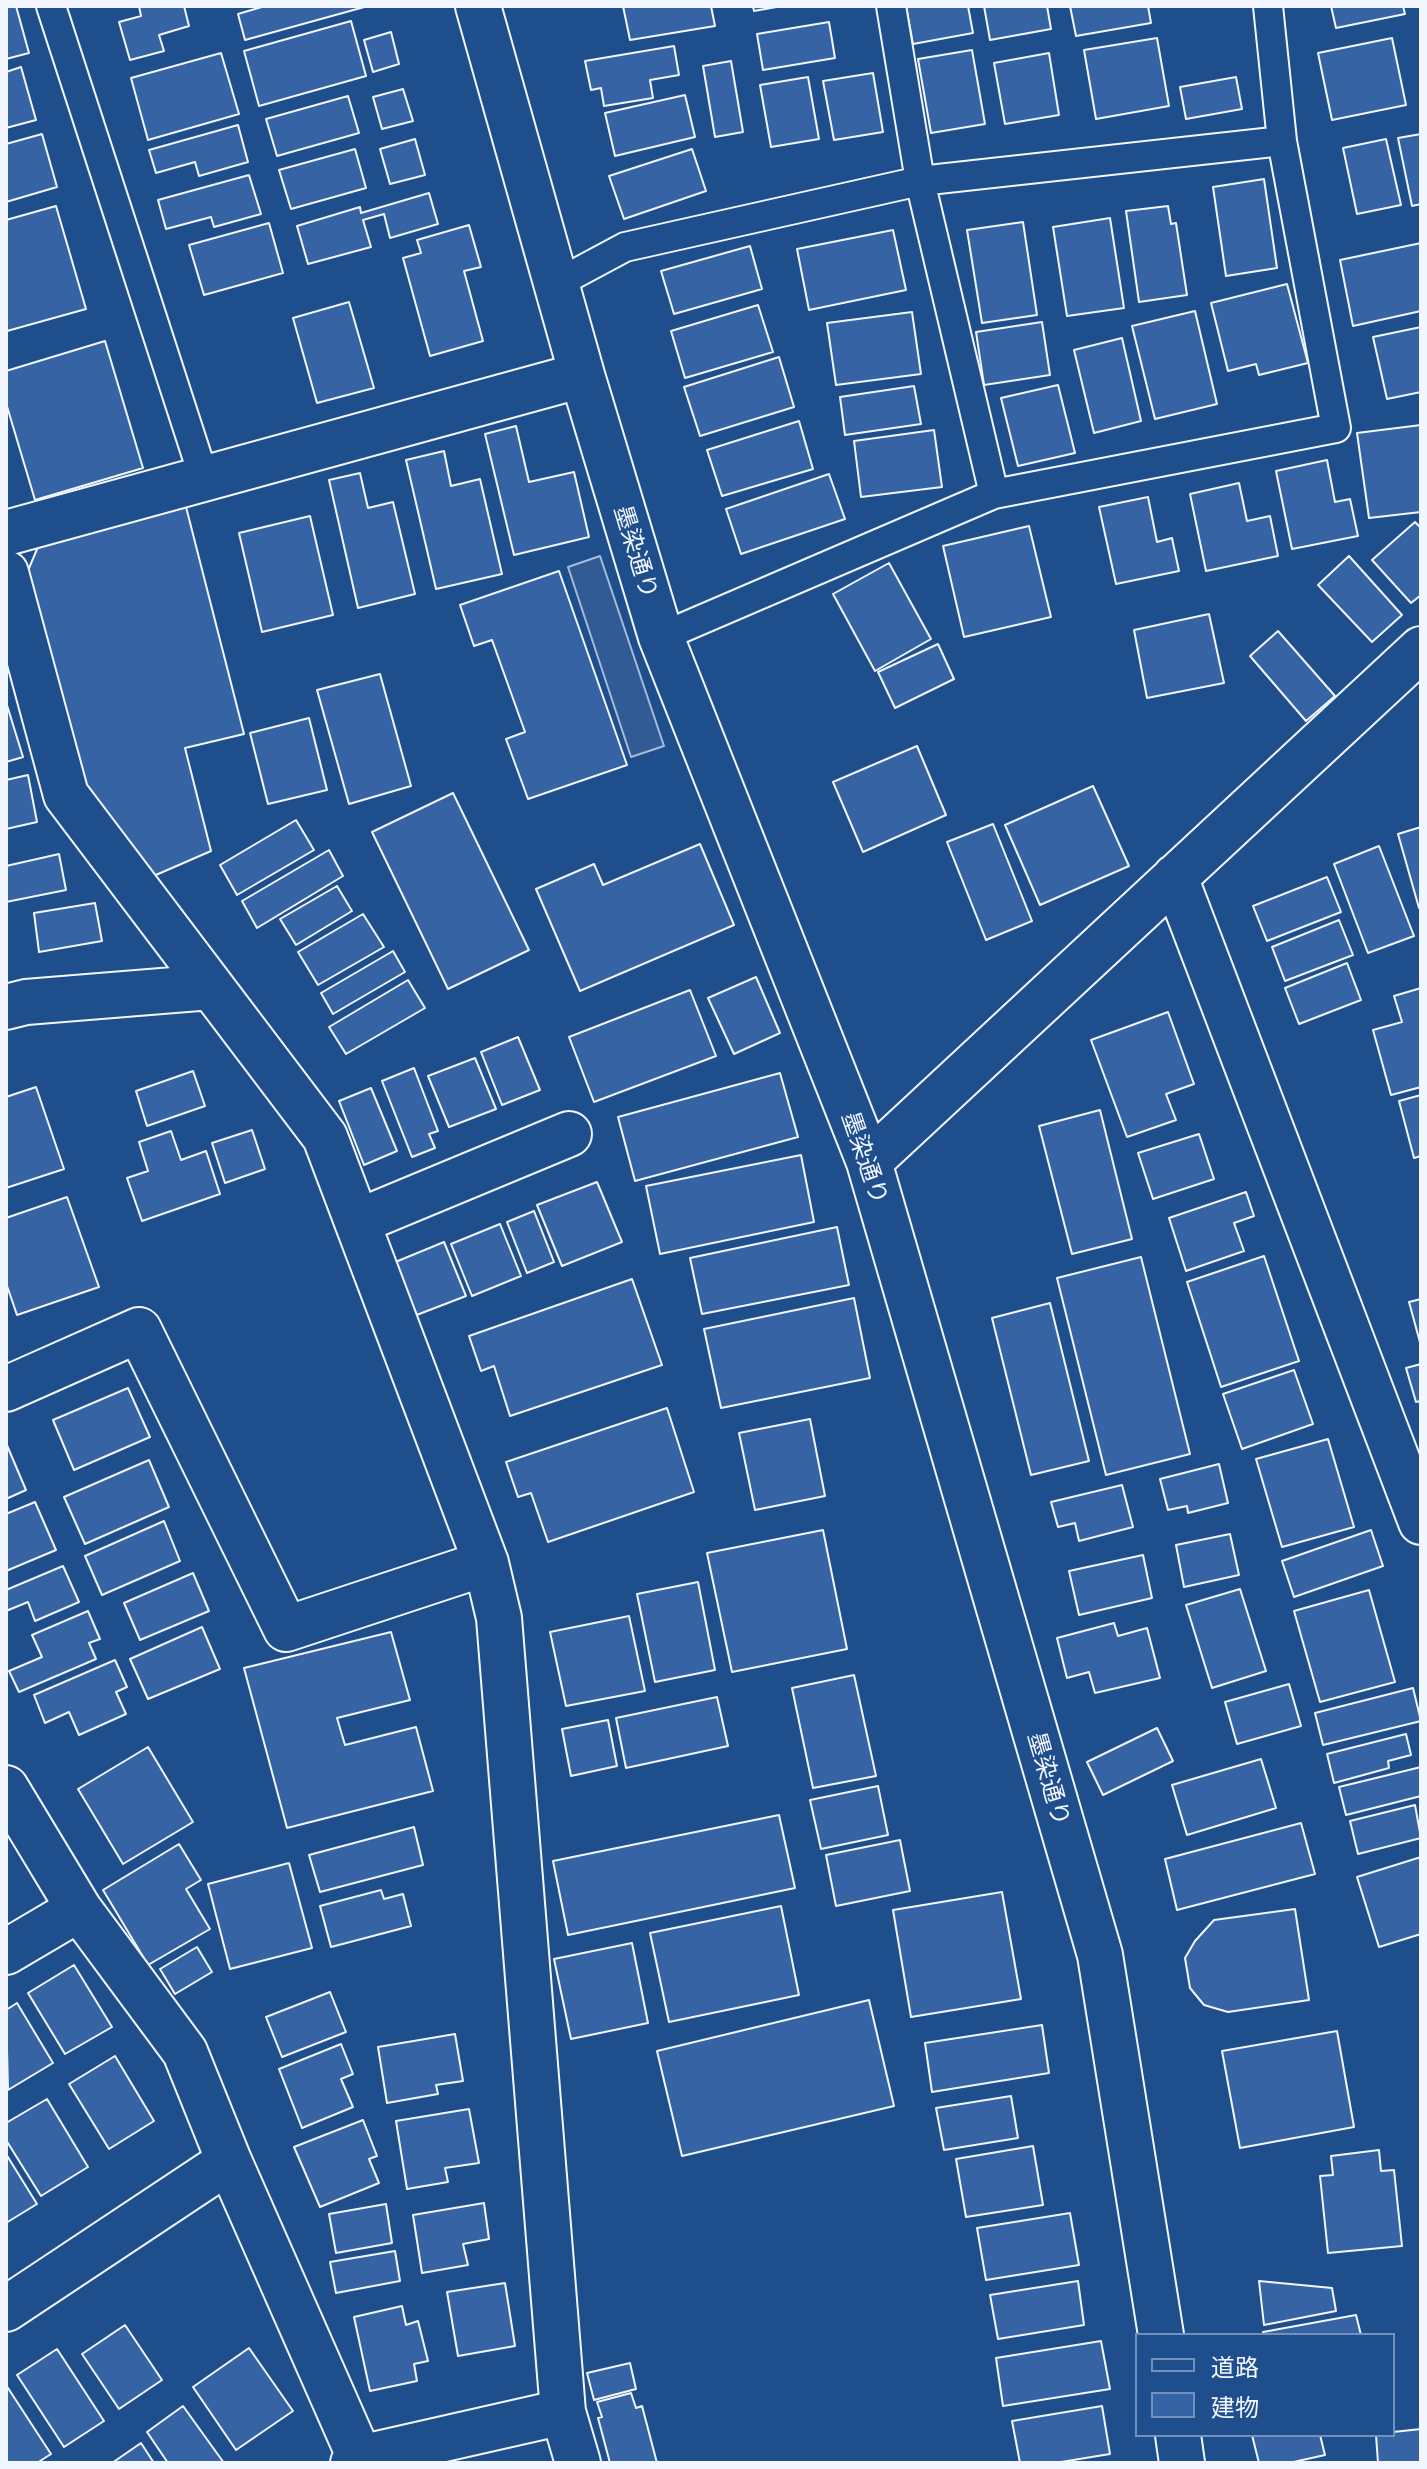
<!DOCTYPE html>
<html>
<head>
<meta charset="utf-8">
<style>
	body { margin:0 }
	#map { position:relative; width:1427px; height:2469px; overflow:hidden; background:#1f4e8c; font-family:Ubuntu,"Noto Sans JP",sans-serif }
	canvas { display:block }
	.frame { position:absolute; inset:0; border:8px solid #f2f6ff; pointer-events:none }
	.legend { position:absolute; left:1135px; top:2333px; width:260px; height:104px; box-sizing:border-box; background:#1f4e8c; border:2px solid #7391ba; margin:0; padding:10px 14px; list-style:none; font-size:24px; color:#f2f6ff }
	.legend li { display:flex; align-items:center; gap:16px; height:40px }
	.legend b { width:40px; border:2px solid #7391ba }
</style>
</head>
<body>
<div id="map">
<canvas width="1427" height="2469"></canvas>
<div class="frame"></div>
<ul class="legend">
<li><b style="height:10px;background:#1f4e8c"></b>道路</li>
<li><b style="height:22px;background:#3563a3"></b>建物</li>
</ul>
</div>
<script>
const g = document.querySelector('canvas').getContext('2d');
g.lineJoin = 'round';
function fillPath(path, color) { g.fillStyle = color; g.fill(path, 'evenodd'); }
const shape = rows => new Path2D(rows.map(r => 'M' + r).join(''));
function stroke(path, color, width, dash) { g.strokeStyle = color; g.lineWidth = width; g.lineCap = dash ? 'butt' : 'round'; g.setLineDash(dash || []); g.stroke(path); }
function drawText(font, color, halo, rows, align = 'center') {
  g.font = font + ' Ubuntu,"Noto Sans JP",sans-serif'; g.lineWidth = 6; g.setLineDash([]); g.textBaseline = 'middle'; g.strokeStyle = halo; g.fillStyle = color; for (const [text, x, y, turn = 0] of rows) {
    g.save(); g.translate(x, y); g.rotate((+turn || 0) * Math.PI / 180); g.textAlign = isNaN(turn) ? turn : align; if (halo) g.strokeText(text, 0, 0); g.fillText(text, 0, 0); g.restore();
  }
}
const parking = shape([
	[600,556,664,746,631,757,568,567,600,556]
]);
fillPath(parking, '#305b95');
stroke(parking, '#a8bbd7', 2);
const building = shape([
	[6,6,16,6,29,53,6,59,6,6],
	[139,6,184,6,189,26,159,35,164,51,130,60,119,22,141,16,139,6],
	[265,6,368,6,245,40,238,14,265,6],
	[623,6,711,6,715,26,630,40,623,6],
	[753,6,782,6,754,11,753,6],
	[906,6,968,6,973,33,913,44,906,6],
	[984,6,1047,6,1051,29,990,40,984,6],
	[1070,6,1148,6,1151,23,1076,36,1070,6],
	[1331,6,1403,6,1405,14,1336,28,1331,6],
	[351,21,366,76,259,106,244,51,351,21],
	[829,22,835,58,763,70,757,34,829,22],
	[391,32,399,64,373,72,364,40,391,32],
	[1157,38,1169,106,1096,119,1084,50,1157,38],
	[1392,38,1406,105,1332,120,1318,53,1392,38],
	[674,46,679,75,650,80,653,98,604,106,601,88,591,90,585,61,674,46],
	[972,50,985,124,931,133,918,59,972,50],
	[221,53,239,114,148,140,131,78,221,53],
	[1049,53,1059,115,1005,124,994,63,1049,53],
	[731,61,743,132,715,137,703,66,731,61],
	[21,67,36,120,6,128,6,72,21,67],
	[873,73,883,132,834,140,823,81,873,73],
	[808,77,819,139,771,147,760,85,808,77],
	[1236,77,1242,109,1186,119,1180,87,1236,77],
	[403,89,413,121,382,129,373,97,403,89],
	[685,95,695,137,615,156,605,113,685,95],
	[348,96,359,133,277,156,266,119,348,96],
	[238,125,248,162,199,176,195,162,156,173,149,150,238,125],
	[42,134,57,187,6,202,6,144,42,134],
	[1421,134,1421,204,1412,206,1398,138,1421,134],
	[415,139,425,175,390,184,380,149,415,139],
	[1386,139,1401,205,1357,214,1343,148,1386,139],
	[355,149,366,188,291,209,279,170,355,149],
	[692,149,706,191,624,219,609,176,692,149],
	[249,175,261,214,214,227,211,217,166,229,158,200,249,175],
	[1264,179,1277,268,1226,276,1213,187,1264,179],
	[429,193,438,224,390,238,384,214,363,220,371,247,308,264,297,226,360,207,361,213,429,193],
	[56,206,86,309,7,331,6,220,56,206],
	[1168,206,1171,224,1176,223,1187,295,1139,302,1126,211,1168,206],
	[1110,218,1124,308,1067,316,1053,227,1110,218],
	[1023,222,1037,315,982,323,967,230,1023,222],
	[269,223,283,273,204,295,189,245,269,223],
	[469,225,481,267,464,271,483,341,430,356,403,258,421,253,417,240,469,225],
	[893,230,906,290,809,310,797,249,893,230],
	[1421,243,1421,311,1353,326,1340,260,1421,243],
	[750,246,762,289,674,314,661,271,750,246],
	[1287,284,1308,363,1259,375,1256,364,1228,371,1211,303,1287,284],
	[349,302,374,388,317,403,293,318,349,302],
	[758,305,773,352,685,378,671,331,758,305],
	[1195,311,1217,404,1155,419,1132,326,1195,311],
	[912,312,921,374,836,385,827,323,912,312],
	[1042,322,1050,375,984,385,976,332,1042,322],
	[1421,327,1421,392,1387,399,1373,337,1421,327],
	[1122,338,1141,421,1094,433,1074,350,1122,338],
	[105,341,143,468,35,500,6,403,6,371,105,341],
	[779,357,794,407,700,436,684,387,779,357],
	[1058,385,1075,453,1018,466,1001,398,1058,385],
	[914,386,921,424,845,435,840,397,914,386],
	[799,421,813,469,722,496,707,450,799,421],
	[1421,425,1421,512,1369,518,1357,433,1421,425],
	[516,426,529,482,574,472,589,537,514,555,485,434,516,426],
	[934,430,942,487,861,497,854,441,934,430],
	[444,451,451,486,480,479,502,574,436,589,406,460,444,451],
	[1327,460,1335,502,1350,499,1358,536,1292,549,1276,471,1327,460],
	[360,473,368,508,393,502,415,594,358,608,329,480,360,473],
	[829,474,845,519,741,554,726,509,829,474],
	[1239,483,1247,521,1270,516,1278,556,1206,571,1190,494,1239,483],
	[1148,497,1157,542,1172,538,1179,571,1116,584,1099,507,1148,497],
	[184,499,244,734,185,748,211,851,149,878,74,776,24,580,43,535,184,499],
	[310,516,333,615,262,632,239,533,310,516],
	[1415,522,1421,528,1421,595,1411,603,1372,560,1415,522],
	[1029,526,1051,617,964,637,943,546,1029,526],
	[1349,556,1402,615,1372,642,1318,585,1349,556],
	[889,563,931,639,875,671,833,594,889,563],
	[559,571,627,765,528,799,506,739,525,732,492,640,474,646,460,605,559,571],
	[1209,614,1224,683,1147,698,1134,630,1209,614],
	[1278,631,1335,696,1306,721,1250,656,1278,631],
	[938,644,954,679,895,708,878,672,938,644],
	[380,674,411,786,349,804,317,690,380,674],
	[6,702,23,757,6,762,6,702],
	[309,718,327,790,268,804,250,733,309,718],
	[917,746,946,815,863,852,833,782,917,746],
	[28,775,37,822,6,829,6,780,28,775],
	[1093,786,1129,866,1040,905,1005,825,1093,786],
	[453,793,529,950,448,989,372,832,453,793],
	[296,820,314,850,237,895,220,865,296,820],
	[993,824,1032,921,986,940,947,842,993,824],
	[1421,827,1421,908,1419,908,1398,834,1421,827],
	[700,844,734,925,580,991,536,889,594,864,603,885,700,844],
	[1379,846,1414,936,1368,953,1334,864,1379,846],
	[329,850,343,876,257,928,242,901,329,850],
	[59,854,66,890,6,902,6,866,59,854],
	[1327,877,1341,912,1267,941,1253,906,1327,877],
	[337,886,352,911,296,945,280,919,337,886],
	[95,903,102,941,39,952,34,913,95,903],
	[363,914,384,947,318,985,298,952,363,914],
	[1339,920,1353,955,1285,981,1272,947,1339,920],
	[393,951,405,972,333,1014,321,993,393,951],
	[1347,963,1361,1000,1299,1024,1285,988,1347,963],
	[756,977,780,1033,734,1054,708,998,756,977],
	[408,980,425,1008,346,1054,329,1027,408,980],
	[1421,988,1421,1087,1391,1095,1373,1030,1402,1022,1394,996,1421,988],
	[690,990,716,1056,594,1102,569,1037,690,990],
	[1168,1012,1194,1084,1166,1094,1176,1120,1127,1137,1091,1040,1168,1012],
	[518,1037,540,1090,502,1105,481,1052,518,1037],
	[475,1058,496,1109,449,1127,428,1076,475,1058],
	[414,1068,438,1131,429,1134,435,1148,412,1157,382,1081,414,1068],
	[193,1071,205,1106,147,1126,136,1091,193,1071],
	[780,1073,798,1137,635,1181,618,1117,780,1073],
	[36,1087,64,1169,6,1188,6,1097,36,1087],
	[371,1088,397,1151,364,1165,339,1101,371,1088],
	[1421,1095,1421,1156,1414,1158,1399,1101,1421,1095],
	[1100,1110,1132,1239,1072,1254,1039,1126,1100,1110],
	[252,1130,265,1169,225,1183,212,1143,252,1130],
	[171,1131,181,1160,206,1151,220,1194,142,1221,127,1178,148,1171,139,1142,171,1131],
	[1199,1134,1214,1179,1153,1199,1138,1153,1199,1134],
	[801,1155,814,1222,660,1254,646,1186,801,1155],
	[597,1182,622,1242,562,1266,537,1205,597,1182],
	[1246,1192,1254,1216,1234,1223,1244,1251,1186,1271,1169,1218,1246,1192],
	[67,1197,99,1287,17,1315,6,1283,6,1218,67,1197],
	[534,1211,554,1262,527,1273,507,1222,534,1211],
	[500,1224,521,1276,472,1296,451,1244,500,1224],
	[837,1227,849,1285,702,1314,690,1258,837,1227],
	[444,1242,466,1296,414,1316,393,1263,444,1242],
	[1264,1256,1299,1361,1221,1387,1187,1282,1264,1256],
	[1141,1257,1190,1454,1106,1475,1057,1278,1141,1257],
	[632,1279,662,1365,510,1416,494,1366,481,1371,469,1336,632,1279],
	[854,1298,870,1378,721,1408,704,1329,854,1298],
	[1421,1299,1421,1346,1409,1302,1421,1299],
	[1050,1303,1089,1461,1031,1475,992,1318,1050,1303],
	[1421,1364,1421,1401,1416,1402,1406,1368,1421,1364],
	[1294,1370,1313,1424,1242,1449,1223,1394,1294,1370],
	[128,1388,150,1437,74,1470,53,1420,128,1388],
	[667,1408,694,1492,548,1542,531,1493,518,1497,506,1462,667,1408],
	[810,1419,825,1496,755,1510,739,1433,810,1419],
	[1328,1439,1354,1527,1282,1547,1256,1459,1328,1439],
	[6,1443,26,1490,6,1499,6,1443],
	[149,1460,169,1507,85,1544,64,1497,149,1460],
	[1219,1464,1228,1503,1188,1513,1187,1506,1168,1510,1160,1479,1219,1464],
	[1122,1485,1133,1527,1079,1541,1075,1523,1058,1527,1051,1502,1122,1485],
	[35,1502,56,1550,6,1571,6,1514,35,1502],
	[164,1521,180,1561,102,1595,85,1556,164,1521],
	[823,1530,847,1649,732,1672,707,1553,823,1530],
	[1371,1530,1383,1566,1294,1597,1282,1561,1371,1530],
	[1230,1534,1239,1575,1184,1587,1176,1545,1230,1534],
	[1143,1555,1152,1598,1079,1615,1069,1571,1143,1555],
	[63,1566,79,1602,35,1621,28,1602,6,1611,6,1590,63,1566],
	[193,1573,209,1611,140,1640,124,1603,193,1573],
	[698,1582,715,1670,655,1682,637,1594,698,1582],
	[1240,1589,1266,1671,1212,1688,1186,1605,1240,1589],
	[1369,1590,1395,1682,1320,1702,1294,1611,1369,1590],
	[88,1611,100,1639,89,1643,96,1659,19,1692,9,1671,42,1657,32,1635,88,1611],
	[629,1616,645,1691,566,1706,550,1632,629,1616],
	[1114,1623,1118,1636,1147,1628,1160,1678,1095,1693,1089,1672,1067,1678,1057,1638,1114,1623],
	[202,1627,220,1669,148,1699,130,1659,202,1627],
	[391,1632,410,1700,337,1718,345,1745,416,1727,433,1791,287,1828,244,1668,391,1632],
	[115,1660,127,1687,116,1692,126,1714,79,1735,69,1712,45,1723,34,1695,115,1660],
	[854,1675,876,1776,813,1788,792,1688,854,1675],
	[1289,1684,1301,1726,1237,1744,1225,1702,1289,1684],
	[1413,1688,1421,1721,1323,1745,1315,1713,1413,1688],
	[717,1697,728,1746,626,1768,616,1718,717,1697],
	[608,1720,617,1766,571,1776,562,1729,608,1720],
	[1157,1728,1173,1761,1103,1795,1087,1762,1157,1728],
	[1406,1734,1411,1755,1388,1761,1389,1768,1334,1783,1327,1754,1406,1734],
	[148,1747,193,1822,123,1864,78,1789,148,1747],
	[1261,1759,1276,1808,1187,1835,1172,1785,1261,1759],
	[1421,1767,1421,1796,1346,1815,1339,1787,1421,1767],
	[878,1786,888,1835,821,1849,810,1800,878,1786],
	[1415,1805,1421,1838,1358,1854,1350,1821,1415,1805],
	[779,1815,795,1888,568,1935,553,1861,779,1815],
	[1301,1823,1315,1874,1177,1910,1165,1859,1301,1823],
	[414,1827,423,1865,320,1892,309,1855,414,1827],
	[900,1840,910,1891,836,1906,826,1855,900,1840],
	[179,1844,201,1880,186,1889,210,1929,148,1965,103,1890,179,1844],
	[1421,1857,1421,1934,1379,1947,1357,1877,1421,1857],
	[289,1863,312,1948,230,1969,208,1884,289,1863],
	[381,1890,384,1899,403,1894,411,1926,331,1947,320,1906,381,1890],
	[1002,1892,1021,1999,911,2017,893,1910,1002,1892],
	[781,1906,799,1995,669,2022,650,1933,781,1906],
	[1295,1909,1309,2000,1228,2012,1204,2005,1190,1988,1185,1958,1195,1941,1214,1920,1295,1909],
	[632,1943,648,2023,571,2039,554,1959,632,1943],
	[197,1947,212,1972,175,1994,160,1969,197,1947],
	[74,1965,112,2027,65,2054,28,1993,74,1965],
	[330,1992,346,2032,282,2057,266,2017,330,1992],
	[869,2000,894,2106,682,2156,657,2051,869,2000],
	[17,2003,53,2063,8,2090,6,2010,17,2003],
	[1042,2025,1049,2073,932,2092,925,2043,1042,2025],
	[1337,2031,1354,2127,1240,2148,1222,2051,1337,2031],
	[455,2034,463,2081,436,2085,438,2094,387,2103,378,2047,455,2034],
	[341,2044,353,2074,341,2079,353,2107,302,2128,279,2069,341,2044],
	[115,2056,154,2121,109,2149,69,2084,115,2056],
	[1011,2096,1018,2138,944,2150,936,2108,1011,2096],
	[47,2099,88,2167,41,2196,6,2140,6,2123,47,2099],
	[469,2109,479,2163,445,2168,448,2182,407,2189,396,2121,469,2109],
	[363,2120,377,2156,369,2159,379,2183,320,2207,294,2147,363,2120],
	[1033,2146,1043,2205,966,2217,956,2159,1033,2146],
	[1379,2150,1381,2171,1394,2170,1402,2246,1328,2253,1320,2176,1333,2175,1331,2156,1379,2150],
	[6,2154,37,2204,6,2223,6,2154],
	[484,2203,489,2239,463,2244,468,2265,422,2273,413,2215,484,2203],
	[386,2204,392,2243,336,2253,329,2214,386,2204],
	[1070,2213,1079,2265,986,2280,977,2228,1070,2213],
	[395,2251,400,2281,336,2293,330,2262,395,2251],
	[1078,2281,1084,2325,998,2339,990,2295,1078,2281],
	[1259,2281,1332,2288,1336,2311,1264,2325,1259,2281],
	[505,2283,515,2346,458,2356,447,2292,505,2283],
	[402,2306,406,2325,418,2321,428,2361,414,2364,417,2381,370,2391,354,2317,402,2306],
	[1356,2315,1361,2335,1264,2335,1263,2332,1356,2315],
	[125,2325,162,2380,119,2409,82,2354,125,2325],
	[1101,2341,1110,2389,1003,2406,996,2358,1101,2341],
	[249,2348,293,2411,236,2450,193,2387,249,2348],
	[57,2349,104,2421,64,2447,17,2375,57,2349],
	[630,2363,636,2389,594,2400,587,2373,630,2363],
	[6,2385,51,2454,37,2463,6,2463,6,2385],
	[631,2393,636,2408,642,2406,657,2463,610,2463,598,2418,602,2417,597,2402,631,2393],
	[183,2406,224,2463,168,2463,147,2432,183,2406],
	[1102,2406,1110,2454,1055,2463,1020,2463,1012,2421,1102,2406],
	[1421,2429,1421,2463,1378,2463,1376,2435,1393,2435,1393,2432,1421,2429],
	[1252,2435,1320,2435,1325,2455,1289,2463,1259,2463,1252,2435],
	[141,2443,154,2463,112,2463,141,2443]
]);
fillPath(building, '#3563a3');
stroke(building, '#f2f6ff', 2);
const service = shape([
	[51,6,204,478],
	[891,6,920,181,994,494],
	[556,284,625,247,920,181,1282,141],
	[661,637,994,494,1336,428,1282,141,1268,6]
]);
const minor = shape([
	[478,6,582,375,661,637,869,1162,1100,1955,1161,2335],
	[6,533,582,375],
	[6,573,66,795,325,1137,486,1563,499,1618,563,2412,578,2463],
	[1175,877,1421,1522],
	[6,1007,26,1002,211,987],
	[869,1162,1421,649],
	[357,1222,569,1134],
	[6,1389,139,1330,286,1629,486,1563],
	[6,1788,79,1909,185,2052,229,2161,360,2458],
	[6,1952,79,1909],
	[6,2309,229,2161],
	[1178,2435,1182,2463],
	[353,2463,360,2458,563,2412]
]);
stroke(service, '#f2f6ff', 32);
stroke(minor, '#f2f6ff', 48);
stroke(service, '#1f4e8c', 28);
stroke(minor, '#1f4e8c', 44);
drawText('24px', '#f2f6ff', '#1f4e8c', [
	["墨染通り",636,552,73],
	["墨染通り",865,1158,71],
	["墨染通り",1049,1779,74]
]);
</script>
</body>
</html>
